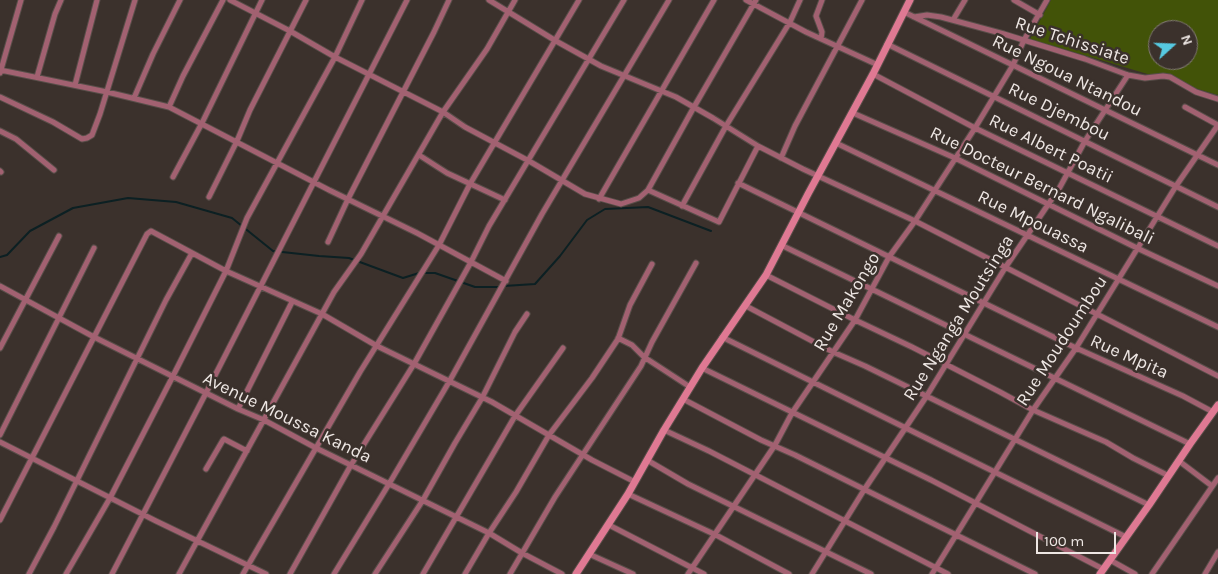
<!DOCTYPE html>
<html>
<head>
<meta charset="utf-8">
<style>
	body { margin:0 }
	#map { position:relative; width:1218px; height:574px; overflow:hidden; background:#3b312c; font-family:Karla,sans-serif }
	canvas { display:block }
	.north { position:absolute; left:1148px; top:20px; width:50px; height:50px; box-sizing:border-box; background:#3b312c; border:1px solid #837a76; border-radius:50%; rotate:70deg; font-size:14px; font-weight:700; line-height:20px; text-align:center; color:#eee7e4 }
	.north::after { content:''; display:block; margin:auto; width:18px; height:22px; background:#56c9e1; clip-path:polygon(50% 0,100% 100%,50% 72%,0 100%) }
	.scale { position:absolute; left:1036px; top:532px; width:80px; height:22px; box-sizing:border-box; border:2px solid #eee7e4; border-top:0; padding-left:6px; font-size:15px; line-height:18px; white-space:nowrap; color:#eee7e4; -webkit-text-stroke:4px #3b312c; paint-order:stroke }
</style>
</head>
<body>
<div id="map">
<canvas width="1218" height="574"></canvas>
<div class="north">N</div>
<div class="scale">100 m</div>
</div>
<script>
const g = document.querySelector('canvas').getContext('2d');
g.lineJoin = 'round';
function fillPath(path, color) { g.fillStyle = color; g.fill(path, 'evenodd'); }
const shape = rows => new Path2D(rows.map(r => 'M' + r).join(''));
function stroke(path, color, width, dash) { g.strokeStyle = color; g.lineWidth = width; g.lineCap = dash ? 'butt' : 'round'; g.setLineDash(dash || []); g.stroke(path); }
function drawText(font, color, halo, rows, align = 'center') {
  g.font = font + ' Karla,sans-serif'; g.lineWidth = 5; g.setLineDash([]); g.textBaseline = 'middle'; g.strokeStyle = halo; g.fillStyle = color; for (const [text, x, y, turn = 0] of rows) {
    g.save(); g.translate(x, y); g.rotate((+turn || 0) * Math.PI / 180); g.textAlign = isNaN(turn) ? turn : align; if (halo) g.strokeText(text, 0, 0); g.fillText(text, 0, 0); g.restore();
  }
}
fillPath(shape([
	[1051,0,1218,0,1218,95,1030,39],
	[1158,30,1188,30,1188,60,1158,60]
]), '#425308');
stroke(shape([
	[0,257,7,255,30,231,73,208,128,198,176,202,232,218,273,251,319,256,349,258,403,278,419,273],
	[424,273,435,273,475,287,500,287],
	[504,286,535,284,560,256,587,220,605,209,648,207,711,231]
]), '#0c2023', 2);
const street = shape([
	[230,0,290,31,335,57,443,112,465,127,529,161,585,194,621,204,639,198,648,190,694,107,756,0],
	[489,0,556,41,601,66,676,97,713,118,758,146,803,169,915,221,1218,376],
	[746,0,806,32,878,65],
	[1014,0,1040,15],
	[904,12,1218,165],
	[914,17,927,15,941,17,1004,34,1085,59,1128,75,1145,78,1163,76,1170,77,1196,92,1218,99],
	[953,20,965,0],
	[821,39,822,32,816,16,822,0],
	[887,44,1218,207],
	[0,70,107,92,169,107,329,190,417,233,506,281],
	[0,73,21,0],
	[873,74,975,128,1218,246],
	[37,77,55,14,61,0],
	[75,85,97,0],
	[0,97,53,122,82,139,87,138,92,135,100,114,135,0],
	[134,98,153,54,180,0],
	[169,107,183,76,223,0],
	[1185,107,1218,125],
	[853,113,955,158,1139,249,1218,286],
	[0,131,16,139,54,170],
	[836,143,1218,327],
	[419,155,447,173,505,200],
	[781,158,795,126,862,0],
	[0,171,1,172],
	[173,177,202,123,262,0],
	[738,183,1076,348,1183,396,1213,412],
	[648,190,719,222,758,146],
	[209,197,237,141,250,110,306,0],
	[599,199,714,0],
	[682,206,726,126,790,22,800,0],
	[328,242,348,199,434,32,449,0],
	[781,245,1190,444],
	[766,275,855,320,912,347,1000,392,1033,410,1106,442,1133,458,1169,476],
	[0,286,94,337,238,409,264,420,316,448,489,533,522,553,562,574],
	[746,306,833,352,865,366,1149,505],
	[722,337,1126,537],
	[618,338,632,345,644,357,690,387],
	[0,348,59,236],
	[702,368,931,480,1103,569],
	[683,399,761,440,795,455,1035,574],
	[238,409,292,302],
	[664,430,709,451,948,574],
	[0,435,94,248],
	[0,442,156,521,266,574],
	[647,460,688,484,871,574],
	[1179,461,1212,486],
	[206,469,223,440,224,439,247,451],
	[628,494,716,535,789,574],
	[0,520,147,234,151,231,226,271,322,314,377,346,492,402,592,460,635,482],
	[609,525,704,574],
	[589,554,633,574],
	[1110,560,1135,574],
	[29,574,54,527,166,300,192,253],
	[66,574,110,498,173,376,226,271,247,218,335,57,362,0],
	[112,574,206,393,407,0],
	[179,574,334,292,361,254,443,112,487,49,515,0],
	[243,574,360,372,439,245,470,184,579,0],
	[290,574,351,465,414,364,471,262,489,226,624,0],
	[334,574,389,484,449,382,542,214,669,0],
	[375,574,423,500,455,443,482,398,515,332,527,314],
	[423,574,515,416,563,348],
	[465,574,489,533,516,492,549,435,592,378,618,339,630,305,652,264],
	[510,574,555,497,641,366,652,342,696,263],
	[688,574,775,445,792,413,855,320,889,257,915,221,975,128,1013,65,1024,40,1047,0],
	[812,574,864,490,926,397,1005,268,1060,187,1085,141,1128,75],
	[932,574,1033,410,1076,348,1176,186,1218,125],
	[1152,574,1218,478],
	[1205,574,1218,552]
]);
const secondary = shape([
	[576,574,628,494,664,430,702,368,766,275,808,194,873,74,910,0],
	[1100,574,1149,505,1190,444,1218,405]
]);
stroke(street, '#584e49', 7);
stroke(secondary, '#584e49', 9);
stroke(street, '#a26171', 5);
stroke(secondary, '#df7993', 7);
drawText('18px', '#eee7e4', '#3b312c', [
	["Rue Tchissiate",1072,41,18],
	["Rue Ngoua Ntandou",1067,76,26],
	["Rue Djembou",1059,112,26],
	["Rue Albert Poatii",1051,149,26],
	["Rue Docteur Bernard Ngalibali",1042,186,26],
	["Rue Mpouassa",1033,222,26],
	["Rue Makongo",847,302,-59],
	["Rue Nganga Moutsinga",959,318,-58],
	["Rue Moudoumbou",1062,341,-57],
	["Rue Mpita",1129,357,24],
	["Avenue Moussa Kanda",287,418,26]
]);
</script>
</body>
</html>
